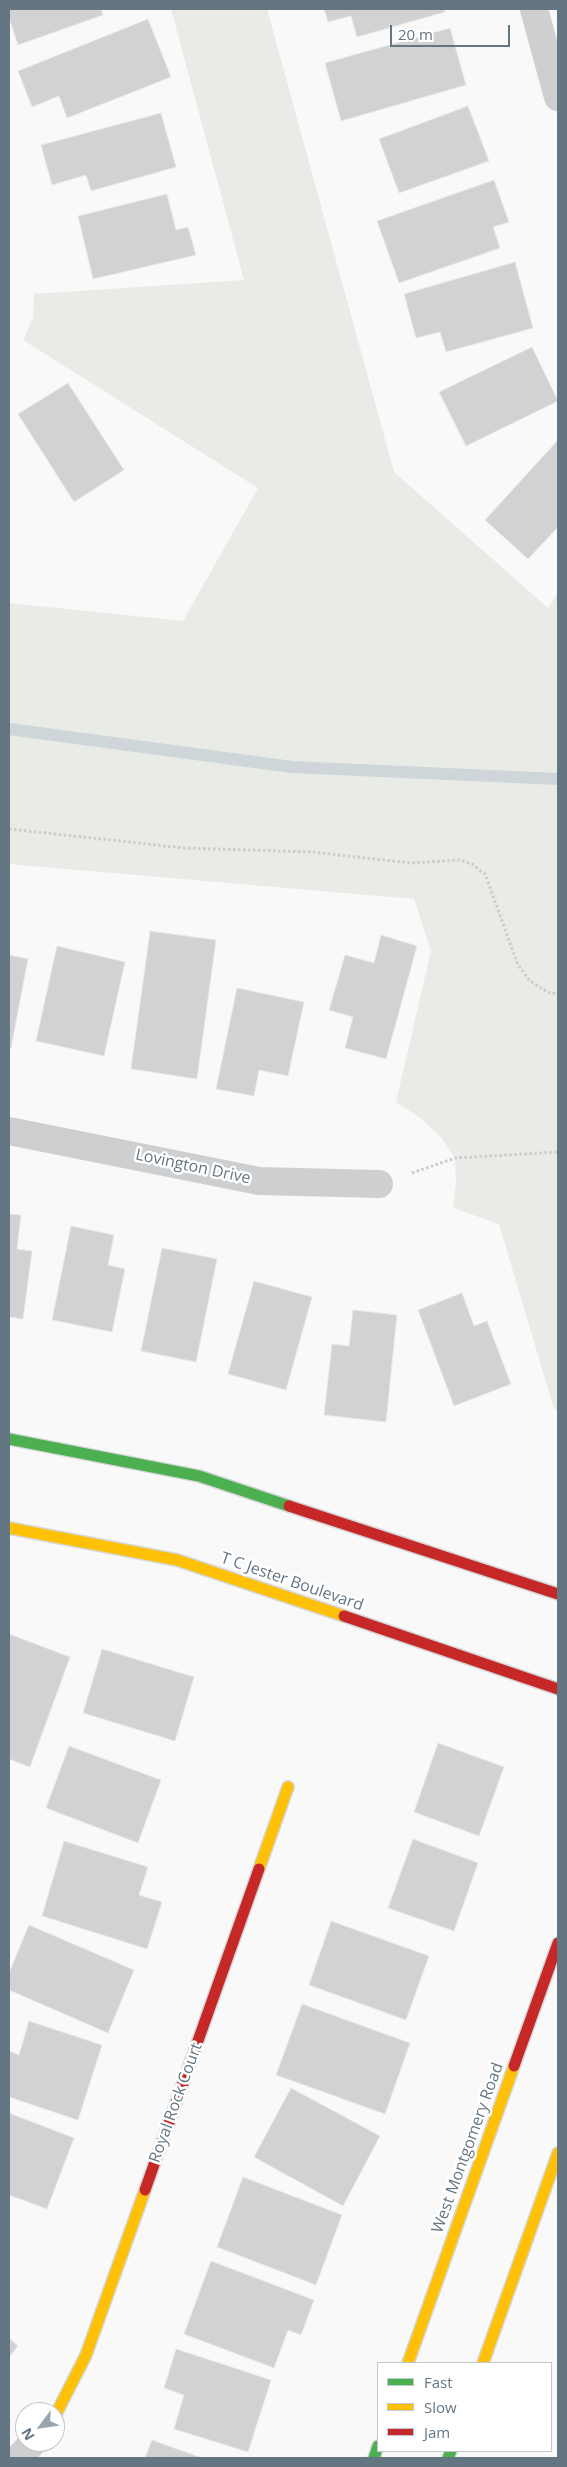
<!DOCTYPE html>
<html>
<head>
<meta charset="utf-8">
<style>
	body { margin:0 }
	#map { position:relative; width:567px; height:2467px; overflow:hidden; background:#f9f9f9; font-family:"Open Sans",sans-serif }
	canvas { display:block }
	.frame { position:absolute; inset:0; border:10px solid #657683; pointer-events:none }
	.legend { position:absolute; left:377px; top:2362px; width:175px; height:90px; box-sizing:border-box; background:#fff; border:1px solid #c1c8cd; margin:0; padding:6px 9px; list-style:none; font-size:15px; color:#657683 }
	.legend li { display:flex; align-items:center; gap:10px; height:25px }
	.legend b { width:25px; border:1px solid #c1c8cd }
	.north { position:absolute; left:15px; top:2402px; width:50px; height:50px; box-sizing:border-box; background:#fff; border:1px solid #c1c8cd; border-radius:50%; rotate:239deg; font-size:14px; font-weight:700; line-height:20px; text-align:center; color:#657683 }
	.north::after { content:''; display:block; margin:auto; width:18px; height:22px; background:#99a4ac; clip-path:polygon(50% 0,100% 100%,50% 72%,0 100%) }
	.scale { position:absolute; left:390px; top:25px; width:120px; height:22px; box-sizing:border-box; border:2px solid #657683; border-top:0; padding-left:6px; font-size:15px; line-height:18px; white-space:nowrap; color:#657683; -webkit-text-stroke:4px #fff; paint-order:stroke }
</style>
</head>
<body>
<div id="map">
<canvas width="567" height="2467"></canvas>
<div class="frame"></div>
<ul class="legend">
<li><b style="height:6px;background:#4caf50"></b>Fast</li>
<li><b style="height:6px;background:#ffc107"></b>Slow</li>
<li><b style="height:6px;background:#c62828"></b>Jam</li>
</ul>
<div class="north">N</div>
<div class="scale">20 m</div>
</div>
<script>
const g = document.querySelector('canvas').getContext('2d');
g.lineJoin = 'round';
function fillPath(path, color) { g.fillStyle = color; g.fill(path, 'evenodd'); }
const shape = rows => new Path2D(rows.map(r => 'M' + r).join(''));
function stroke(path, color, width, dash) { g.strokeStyle = color; g.lineWidth = width; g.lineCap = dash ? 'butt' : 'round'; g.setLineDash(dash || []); g.stroke(path); }
function drawText(font, color, halo, rows, align = 'center') {
  g.font = font + ' "Open Sans",sans-serif'; g.lineWidth = 5; g.setLineDash([]); g.textBaseline = 'middle'; g.strokeStyle = halo; g.fillStyle = color; for (const [text, x, y, turn = 0] of rows) {
    g.save(); g.translate(x, y); g.rotate((+turn || 0) * Math.PI / 180); g.textAlign = isNaN(turn) ? turn : align; if (halo) g.strokeText(text, 0, 0); g.fillText(text, 0, 0); g.restore();
  }
}
fillPath(shape([
	[171,9,267,9,394,472,548,608,558,592,558,1409,554,1409,499,1224,453,1208,456,1184,455,1158,441,1137,419,1117,396,1102,431,951,414,899,9,864,9,603,183,621,258,488,23,340,33,318,34,294,244,280]
]), '#e8ebe6');
stroke(shape([
	[9,729,292,767,558,779]
]), '#ced6d9', 12);
const building = shape([
	[9,9,101,9,103,15,18,45,9,18,9,9],
	[324,9,444,9,445,12,357,37,351,16,328,22,324,9],
	[148,19,171,77,67,118,59,96,32,107,18,71,148,19],
	[450,28,466,85,341,121,325,63,450,28],
	[468,106,489,161,399,193,379,139,468,106],
	[161,113,176,167,91,191,86,175,52,185,41,145,161,113],
	[494,180,509,222,493,227,500,248,399,283,377,221,494,180],
	[167,194,176,230,188,227,196,255,93,279,78,216,167,194],
	[515,262,533,328,446,352,440,332,416,338,404,294,515,262],
	[532,347,558,401,466,446,439,392,532,347],
	[68,383,124,470,74,502,18,414,68,383],
	[558,440,558,527,528,559,485,520,558,440],
	[150,931,216,940,197,1079,131,1069,150,931],
	[381,935,417,946,386,1059,345,1048,353,1017,329,1010,345,955,374,963,381,935],
	[57,946,125,962,104,1056,36,1041,57,946],
	[9,955,28,959,11,1048,9,1048,9,955],
	[237,988,304,1002,288,1076,259,1070,254,1096,216,1089,237,988],
	[9,1214,21,1215,17,1249,32,1251,23,1319,9,1317,9,1214],
	[71,1226,114,1235,108,1265,125,1269,112,1332,52,1320,71,1226],
	[162,1248,217,1259,196,1362,141,1351,162,1248],
	[254,1281,312,1297,286,1390,228,1374,254,1281],
	[462,1293,474,1326,487,1321,511,1384,454,1406,418,1310,462,1293],
	[353,1310,397,1315,386,1422,324,1415,332,1344,349,1346,353,1310],
	[9,1634,70,1657,30,1767,9,1759,9,1634],
	[102,1649,194,1677,175,1741,83,1713,102,1649],
	[438,1743,504,1767,479,1836,414,1812,438,1743],
	[69,1746,161,1780,138,1843,46,1808,69,1746],
	[413,1839,478,1863,454,1931,388,1908,413,1839],
	[64,1841,148,1867,139,1895,162,1902,147,1949,42,1916,64,1841],
	[331,1921,429,1956,406,2020,309,1985,331,1921],
	[29,1925,134,1970,108,2033,9,1990,9,1973,29,1925],
	[302,2004,410,2043,385,2114,276,2075,302,2004],
	[29,2021,102,2045,78,2120,9,2097,9,2051,19,2055,29,2021],
	[291,2088,380,2136,343,2206,254,2157,291,2088],
	[9,2113,74,2138,47,2209,9,2195,9,2113],
	[243,2177,342,2215,316,2285,217,2247,243,2177],
	[211,2261,314,2300,301,2335,288,2330,274,2368,184,2334,211,2261],
	[9,2338,18,2346,9,2357,9,2338],
	[176,2349,271,2380,248,2452,174,2429,184,2395,164,2388,176,2349],
	[152,2440,202,2458,145,2458,152,2440]
]);
fillPath(building, '#d0d2d3');
stroke(building, '#e8e8e8', 1);
const fast = shape([
	[9,1439,199,1476,289,1506],
	[374,2458,378,2446],
	[448,2458,451,2451]
]);
const slow = shape([
	[9,1528,177,1560,344,1616],
	[259,1869,288,1787],
	[408,2363,514,2066],
	[483,2363,558,2153],
	[55,2416,86,2355,145,2190]
]);
const jam = shape([
	[289,1506,558,1594],
	[344,1616,558,1689],
	[514,2066,558,1943],
	[145,2190,259,1869]
]);
stroke(fast, '#d5d6d7', 14);
stroke(slow, '#d5d6d7', 14);
stroke(jam, '#d5d6d7', 14);
stroke(shape([
	[9,829,185,848,312,852,411,863,460,860,472,864,485,874,518,965,530,981,551,994,558,993],
	[412,1173,455,1158,558,1152]
]), '#cbcccd', 3, [2.5, 2.5]);
stroke(shape([
	[534,9,558,97],
	[9,1131,259,1181,379,1184],
	[19,2458,33,2442]
]), '#cecfd0', 28);
stroke(fast, '#4caf50', 11);
stroke(slow, '#ffc107', 11);
stroke(jam, '#c62828', 11);
drawText('16px', '#657683', '#fff', [
	["Lovington Drive",193,1167,12],
	["T C Jester Boulevard",292,1582,19],
	["Royal Rock Court",176,2103,-70],
	["West Montgomery Road",468,2148,-70]
]);
</script>
</body>
</html>
